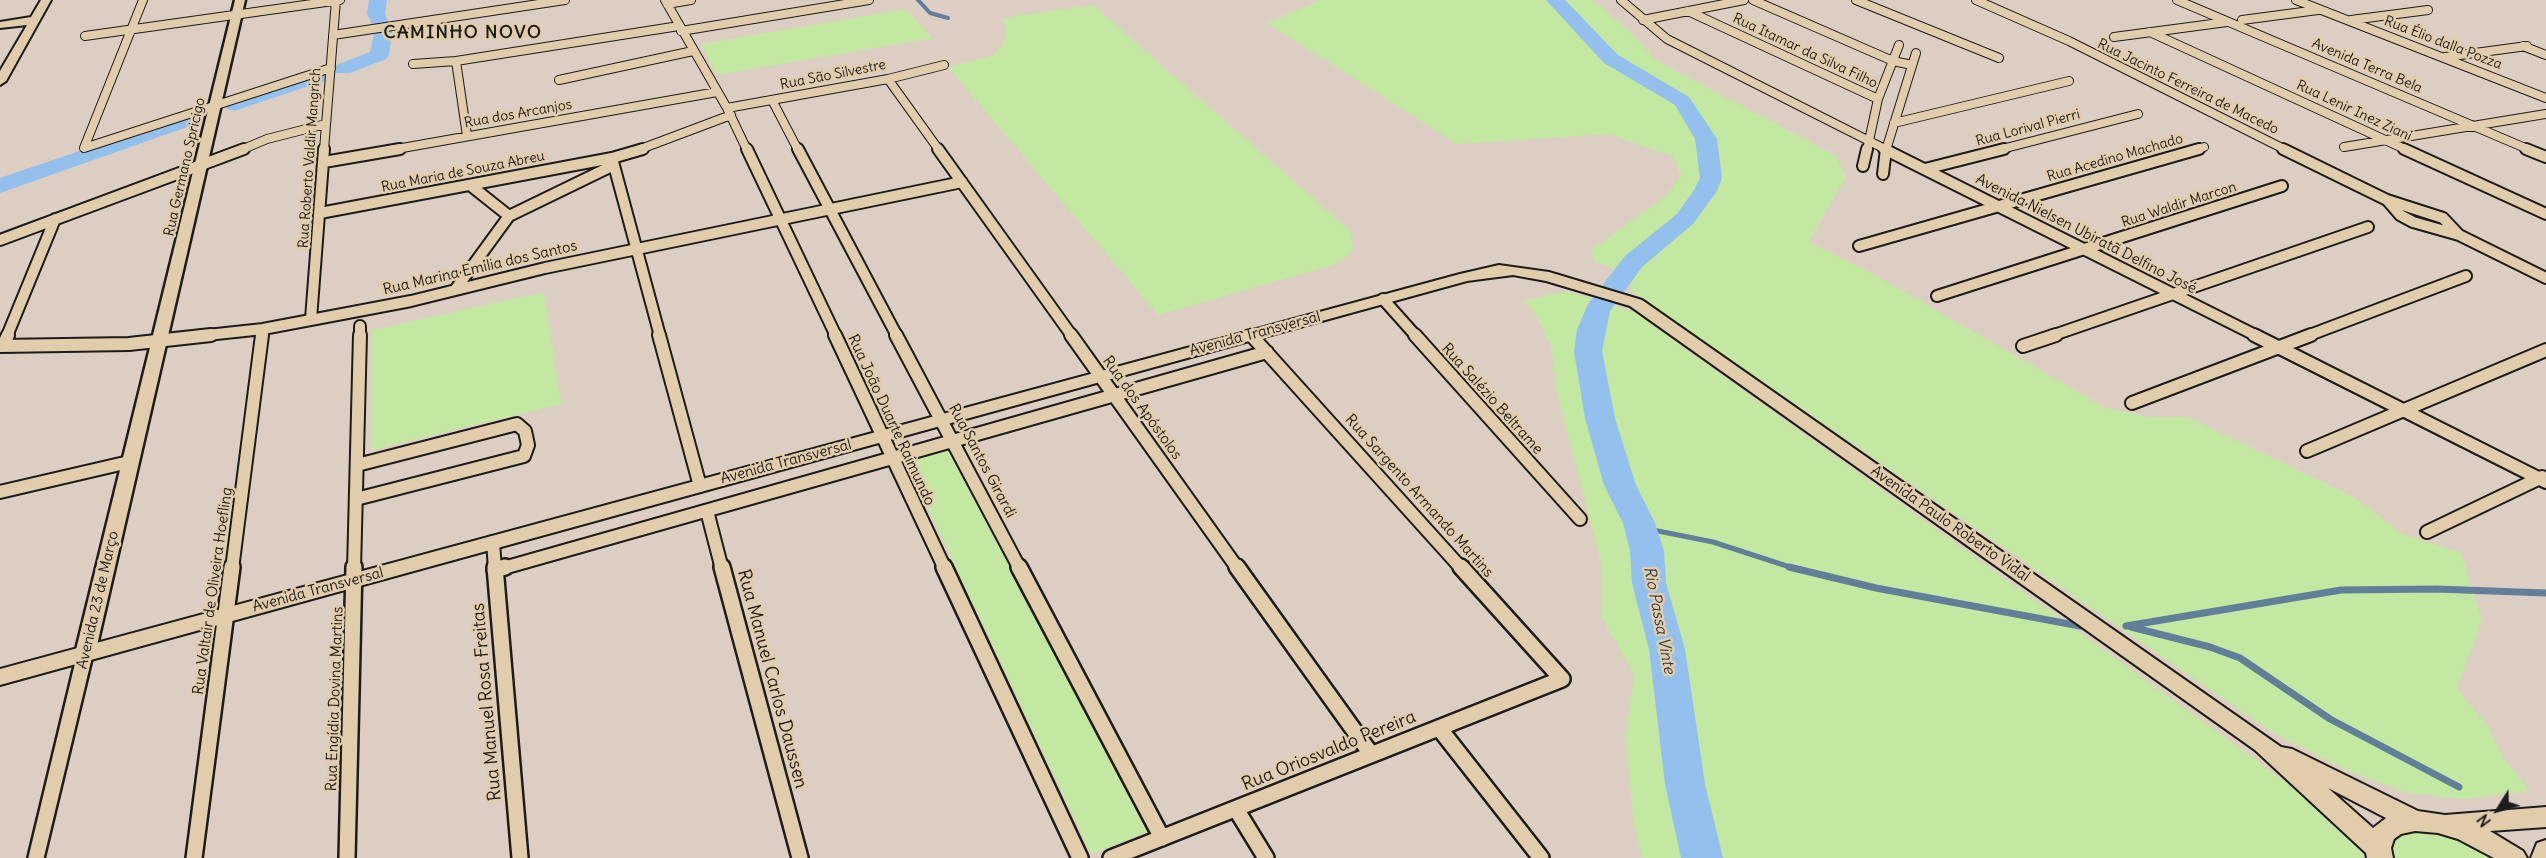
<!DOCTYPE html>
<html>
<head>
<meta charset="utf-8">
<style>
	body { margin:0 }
	#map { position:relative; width:2546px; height:858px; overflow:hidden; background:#ddcec3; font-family:Delius,sans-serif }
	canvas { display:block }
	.north { position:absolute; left:2468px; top:780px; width:60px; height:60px; -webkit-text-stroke:4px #e1ccab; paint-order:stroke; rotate:233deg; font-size:16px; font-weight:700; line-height:24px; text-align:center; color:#1c1c1c }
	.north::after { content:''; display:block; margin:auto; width:21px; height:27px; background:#1c1c1c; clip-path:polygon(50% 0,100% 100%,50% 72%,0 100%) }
</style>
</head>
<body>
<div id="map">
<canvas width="2546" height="858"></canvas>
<div class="north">N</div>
</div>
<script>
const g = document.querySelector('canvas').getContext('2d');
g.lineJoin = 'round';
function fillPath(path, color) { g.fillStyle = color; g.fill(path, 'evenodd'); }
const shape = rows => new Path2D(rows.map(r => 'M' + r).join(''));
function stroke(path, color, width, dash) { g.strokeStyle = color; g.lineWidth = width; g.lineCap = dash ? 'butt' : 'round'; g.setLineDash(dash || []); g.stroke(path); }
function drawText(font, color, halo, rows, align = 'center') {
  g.font = font + ' Delius,sans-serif'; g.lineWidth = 5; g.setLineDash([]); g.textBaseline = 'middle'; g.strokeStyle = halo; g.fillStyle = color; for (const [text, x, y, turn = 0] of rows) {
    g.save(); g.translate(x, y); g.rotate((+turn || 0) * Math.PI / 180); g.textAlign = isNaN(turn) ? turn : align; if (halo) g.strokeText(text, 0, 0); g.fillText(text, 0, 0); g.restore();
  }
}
fillPath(shape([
	[1320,0,1593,0,1635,36,1654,59,1836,156,1846,177,1809,242,1873,274,2106,408,2148,417,2188,417,2352,496,2403,534,2461,553,2482,620,2457,687,2489,729,2507,763,2530,791,2463,799,2404,792,2342,768,2270,731,1631,291,1628,273,1594,262,1591,250,1666,196,1681,176,1674,157,1608,134,1457,144,1267,23],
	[1093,5,1336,218,1351,232,1353,250,1337,264,1158,315,948,67,995,55,1007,36,1003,18],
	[906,9,932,38,717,75,701,44],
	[1567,291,1634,312,2244,751,2325,813,2361,848,2364,858,1642,858,1633,819,1626,736,1634,674,1602,618,1602,567,1557,392,1551,346,1534,312,1523,301],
	[544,292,561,404,371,450,372,330],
	[949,449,1147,832,1091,854,906,461],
	[2431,830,2459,836,2502,858,2391,858,2394,840,2409,831]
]), '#c3e8a2');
stroke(shape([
	[918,0,930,13,948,18]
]), '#637e99', 4);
stroke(shape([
	[1639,523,1648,529,1713,542,1796,569]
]), '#637e99', 5);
stroke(shape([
	[1789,567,1876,588,2080,626],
	[2126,626,2341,590,2436,589,2546,593],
	[2131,627,2210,647,2240,658,2330,719,2459,787]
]), '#637e99', 7);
fillPath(shape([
	[369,0,387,0,385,14,392,31,389,55,386,59,350,73,336,73,333,69,336,65,370,52,375,29,367,14,369,0],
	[1546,0,1565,0,1618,55,1689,97,1717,139,1722,178,1717,191,1693,224,1643,266,1610,311,1602,351,1615,418,1636,485,1655,523,1664,551,1666,583,1685,649,1705,784,1723,858,1681,858,1665,784,1649,649,1632,583,1630,551,1623,523,1604,485,1585,418,1574,351,1577,330,1588,304,1625,256,1677,214,1694,190,1700,178,1695,139,1675,105,1604,63,1546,0],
	[320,70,327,72,330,76,327,80,234,111,227,109,224,105,227,101,320,70],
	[200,110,207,112,210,116,207,120,0,193,0,178,200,110]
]), '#93c0ed');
const minorFar3 = shape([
	[665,0,727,108,747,150],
	[1621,0,1667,39,1887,150],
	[1753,0,1893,61,1912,65],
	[1856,0,1999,58],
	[1976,0,2069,41,2286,150],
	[2177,0,2530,150],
	[2296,0,2546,98],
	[667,4,691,0],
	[1688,11,1878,99],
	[1643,20,1744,0],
	[2242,20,2318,10],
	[2351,20,2428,10],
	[681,31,869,0],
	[2150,32,2407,150],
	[333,35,565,0],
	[85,36,340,0],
	[2114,37,2227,22],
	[2523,46,2546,55],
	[2445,57,2527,46],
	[413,64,456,61],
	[888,79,939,150],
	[559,80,693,51],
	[772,100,798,150],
	[727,108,888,79,944,65],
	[1894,123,2069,81],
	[467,136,456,61,679,26],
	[2344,147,2546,114],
	[84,148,331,68],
	[84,148,143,0],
	[241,150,267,139,326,124],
	[324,150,336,0],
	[391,150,717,92],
	[638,150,731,115],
	[1867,150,1878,99,1899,45],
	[1886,150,1916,53],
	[1998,150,2138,114],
	[2193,150,2204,147]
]);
const minorFar2 = shape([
	[747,149,836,336],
	[798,149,897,336],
	[938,149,1072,336],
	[1884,149,2257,336],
	[2283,149,2387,200,2443,218,2459,235],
	[2404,149,2546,214],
	[2526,149,2546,157],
	[612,158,660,336],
	[324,162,400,149],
	[1863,166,1867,149],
	[1925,169,2004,149],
	[1883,174,1886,149],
	[470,185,509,216],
	[2387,200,2400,215,2413,222,2459,235,2546,278],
	[320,213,612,158,643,149],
	[0,240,244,149],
	[1859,246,2199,149],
	[455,290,509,216,614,165],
	[1937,296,2282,186],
	[1383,299,1416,336],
	[311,319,324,149],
	[7,336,55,219],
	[198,336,263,329,411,301,545,268,962,182],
	[262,336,263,329],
	[360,336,360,326],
	[2051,336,2368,227],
	[2307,336,2466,276]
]);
const minorFar1 = shape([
	[659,335,700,486],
	[835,335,945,569],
	[896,335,1020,569],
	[1071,335,1238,569],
	[1251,335,1462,569],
	[1415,335,1580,519],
	[2254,335,2546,482],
	[0,346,129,344,211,335],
	[3,346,8,335],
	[2023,346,2056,335],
	[2132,403,2311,335],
	[2307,451,2546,350],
	[0,492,129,462],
	[356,499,524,456,528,445,525,431,517,424,357,465],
	[707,511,722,569],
	[2427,532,2542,477],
	[493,542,495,569],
	[232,569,262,335],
	[354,569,360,335],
	[500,569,1267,352]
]);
const minor = shape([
	[495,567,520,858],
	[722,567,800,858],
	[944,567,1080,858],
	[1019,567,1162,838],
	[1237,567,1371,754],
	[495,570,505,567],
	[1439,728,1541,858],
	[1236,809,1266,858],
	[36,858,85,654],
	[194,858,232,567],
	[347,858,354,567],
	[1111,858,1562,679,1461,567]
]);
const tertiary = shape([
	[235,0,245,0,95,654,92,659,85,661,78,659,75,654,235,0]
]);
const secondary = shape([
	[41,0,51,0,6,81,0,85,0,71,27,25,0,28,0,22,31,17,41,0],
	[1499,265,1549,272,1642,300,2281,747,2292,749,2418,811,2445,815,2546,807,2546,827,2490,831,2523,851,2527,858,2494,858,2458,839,2438,833,2415,831,2401,834,2394,839,2391,848,2393,858,2367,858,2366,853,2255,750,1630,306,1546,281,1513,275,1467,281,0,685,0,669,1460,274,1499,265],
	[2328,788,2386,818,2373,828,2328,788],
	[2546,840,2546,858,2531,858,2537,843,2546,840]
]);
stroke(minorFar3, '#1c1c1c', 10);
stroke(minorFar2, '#1c1c1c', 14);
stroke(minorFar1, '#1c1c1c', 16);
stroke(minor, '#1c1c1c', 20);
stroke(tertiary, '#1c1c1c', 5);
stroke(secondary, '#1c1c1c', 4);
stroke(minorFar3, '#e1ccab', 8);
stroke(minorFar2, '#e1ccab', 10);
stroke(minorFar1, '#e1ccab', 12);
stroke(minor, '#e1ccab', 15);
fillPath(tertiary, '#e1ccab');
fillPath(secondary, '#e1ccab');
drawText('14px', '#1c1c1c', '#e1ccab', [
	["Rua Élio dalla Pozza",2443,43,21],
	["Rua Itamar da Silva Filho",1805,51,25],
	["Avenida Terra Bela",2367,66,23],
	["Rua São Silvestre",833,75,-11],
	["Rua Jacinto Ferreira de Macedo",2188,87,26],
	["Rua Lenir Inez Ziani",2354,111,25],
	["Rua dos Arcanjos",518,114,-10],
	["Rua Lorival Pierri",2028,128,-15],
	["Rua Roberto Valdir Mangrich",310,158,-86],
	["Rua Acedino Machado",2115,158,-16],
	["Rua Germano Spricigo",185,167,-77],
	["Rua Maria de Souza Abreu",463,172,-11],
	["Rua Waldir Marcon",2179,205,-18]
]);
drawText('15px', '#1c1c1c', '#e1ccab', [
	["Avenida Nielsen Ubiratã Delfino José",2086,234,27],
	["Rua Marina Emília dos Santos",480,268,-13],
	["Avenida Transversal",1255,334,-15],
	["Rua Salézio Beltrame",1492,399,48],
	["Rua dos Apóstolos",1142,408,54],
	["Rua João Duarte Raimundo",891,420,65],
	["Rua Santos Girardi",982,461,62],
	["Avenida Transversal",786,462,-15],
	["Rua Sargento Armando Martins",1419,496,48],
	["Avenida Paulo Roberto Vidal",1950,524,35],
	["Avenida Transversal",318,590,-15],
	["Rua Valtair de Oliveira Hoefling",213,591,-82],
	["Avenida 23 de Março",98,600,-77],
	["Rua Engídia Dovina Martins",335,699,-88]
]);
drawText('italic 16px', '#343d46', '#e1ccab', [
	["Rio Passa Vinte",1659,620,79]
]);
g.letterSpacing = '1.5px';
drawText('bold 18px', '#1c1c1c', '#e1ccab', [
	["CAMINHO NOVO",463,33]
]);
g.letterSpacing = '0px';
drawText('18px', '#1c1c1c', '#e1ccab', [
	["Rua Manuel Carlos Daussen",772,679,75],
	["Rua Manuel Rosa Freitas",487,702,-95],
	["Rua Oriosvaldo Pereira",1329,751,-22]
]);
</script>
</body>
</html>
